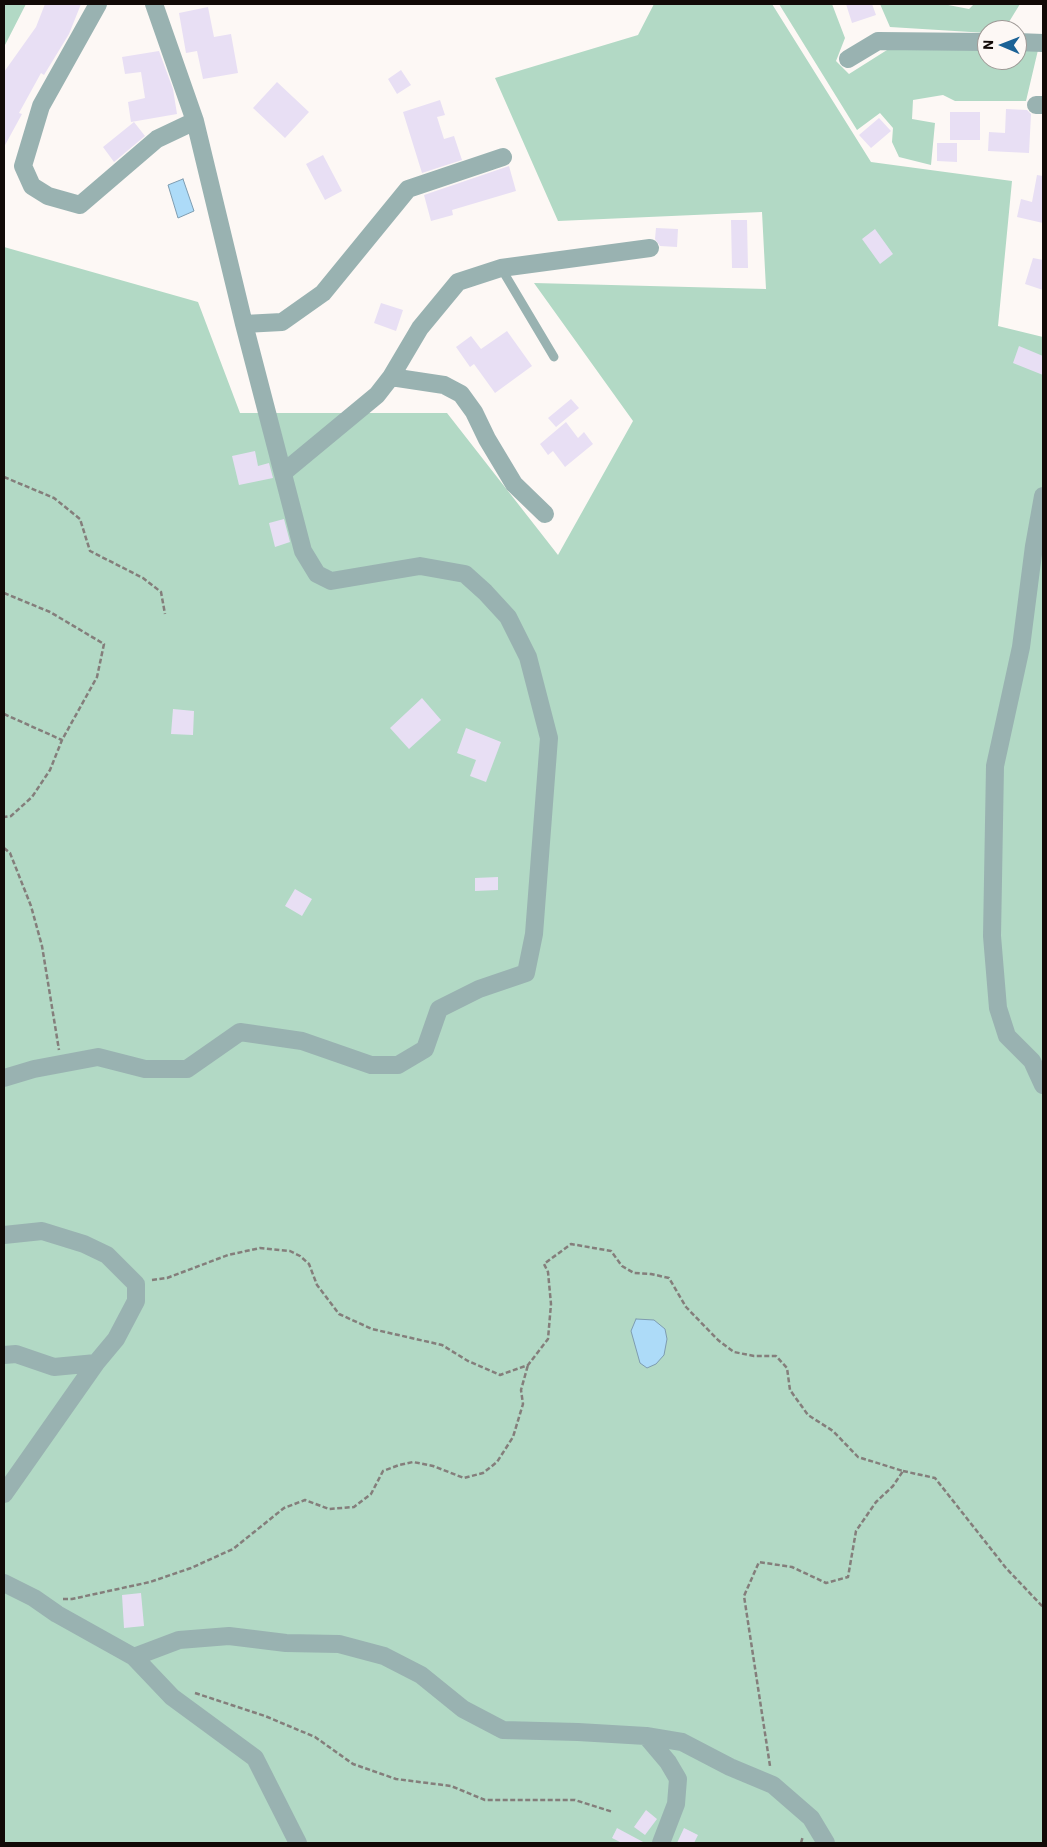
<!DOCTYPE html>
<html>
<head>
<meta charset="utf-8">
<style>
	body { margin:0 }
	#map { position:relative; width:1047px; height:1847px; overflow:hidden; background:#fdf8f5; font-family:"IBM Plex Sans",sans-serif }
	canvas { display:block }
	.frame { position:absolute; inset:0; border:5px solid #120a07; pointer-events:none }
	.north { position:absolute; left:977px; top:20px; width:50px; height:50px; box-sizing:border-box; background:#fdf8f5; border:1px solid #9f9996; border-radius:50%; rotate:271deg; font-size:14px; font-weight:700; line-height:20px; text-align:center; color:#120a07 }
	.north::after { content:''; display:block; margin:auto; width:18px; height:22px; background:#1b6296; clip-path:polygon(50% 0,100% 100%,50% 72%,0 100%) }
</style>
</head>
<body>
<div id="map">
<canvas width="1047" height="1847"></canvas>
<div class="frame"></div>
<div class="north">N</div>
</div>
<script>
const g = document.querySelector('canvas').getContext('2d');
g.lineJoin = 'round';
function fillPath(path, color) { g.fillStyle = color; g.fill(path, 'evenodd'); }
const shape = rows => new Path2D(rows.map(r => 'M' + r).join(''));
function stroke(path, color, width, dash) { g.strokeStyle = color; g.lineWidth = width; g.lineCap = dash ? 'butt' : 'round'; g.setLineDash(dash || []); g.stroke(path); }
fillPath(shape([
	[4,4,26,4,4,47],
	[654,4,772,4,871,162,1012,181,998,326,1043,337,1043,1843,4,1843,4,247,198,302,240,413,447,413,558,555,633,421,534,283,766,289,762,212,558,221,495,78,638,35],
	[779,4,832,4,845,38,836,61,849,74,887,50,987,50,987,60,1017,60,1017,50,1038,50,1026,101,955,101,943,95,913,100,912,119,935,123,931,165,899,157,892,142,893,128,880,113,857,130],
	[880,4,943,4,969,9,974,4,1020,4,1004,30,987,30,987,33,890,27]
]), '#b2d9c5');
const water = shape([
	[183,179,194,211,178,218,168,185,183,179],
	[636,1319,654,1320,665,1329,667,1339,664,1355,656,1364,647,1368,640,1363,631,1331,636,1319]
]);
fillPath(water, '#addbf8');
stroke(water, '#7e9cb0', 1);
fillPath(shape([
	[45,4,81,4,69,34,44,75,41,73,19,113,22,114,4,147,4,72,36,27],
	[846,4,872,4,876,15,852,23],
	[208,7,214,37,231,34,238,73,203,79,197,51,186,53,179,13],
	[159,51,173,89,177,114,131,122,128,102,145,98,141,72,125,74,122,57],
	[401,70,411,85,397,94,388,79],
	[277,82,309,112,285,138,253,108],
	[440,100,445,115,437,117,444,139,454,136,462,160,422,173,403,112],
	[1006,109,1027,110,1031,114,1029,153,988,151,989,132,1005,133],
	[950,112,980,112,980,140,950,140],
	[879,118,891,131,871,148,859,135],
	[134,122,145,136,114,162,103,147],
	[937,143,957,143,957,162,937,161],
	[323,155,342,191,325,200,306,164],
	[509,166,516,191,452,210,453,215,431,221,424,195],
	[1037,175,1043,176,1043,223,1017,217,1021,199,1032,202],
	[731,220,747,220,748,268,732,268],
	[656,228,678,229,677,247,660,246,655,239],
	[875,229,893,254,880,264,862,239],
	[1033,258,1043,260,1043,290,1025,284],
	[381,303,403,310,396,331,374,323],
	[507,331,532,366,495,393,474,364,470,367,456,347,471,336,481,349],
	[1019,346,1043,356,1043,375,1013,363],
	[571,399,579,408,556,427,548,418],
	[566,422,578,438,584,432,593,444,565,467,553,451,548,455,540,444],
	[255,451,258,466,269,463,273,478,239,485,232,456],
	[284,519,290,542,275,547,269,523],
	[422,698,441,720,409,749,390,728],
	[173,709,194,711,193,735,171,734],
	[466,728,501,742,486,782,470,776,476,760,457,753],
	[498,877,498,890,475,891,475,878],
	[295,889,312,899,302,916,285,906],
	[141,1593,144,1626,124,1628,122,1595],
	[646,1810,657,1819,645,1835,634,1827],
	[617,1828,645,1843,622,1843,612,1838],
	[684,1828,698,1835,694,1843,677,1843]
]), '#e8dff4');
stroke(shape([
	[4,477,54,498,80,519,90,551,143,578,161,592,165,614],
	[4,593,50,612,104,644,97,677,62,740,50,770,32,797,11,816,4,817],
	[4,714,62,740],
	[4,848,10,853,31,906,42,946,59,1050],
	[152,1280,167,1278,228,1255,260,1248,290,1251,300,1256,309,1264,317,1285,339,1314,372,1329,442,1345,468,1361,500,1375,528,1365,548,1339,551,1304,548,1272,544,1264,571,1244,611,1251,622,1266,634,1273,651,1274,669,1278,686,1307,718,1340,734,1352,754,1356,776,1356,787,1368,790,1390,808,1415,833,1431,858,1457,903,1471,893,1486,876,1502,856,1531,848,1577,826,1583,792,1567,759,1562,744,1596,770,1766],
	[903,1471,935,1478,1006,1568,1043,1607],
	[63,1599,72,1599,150,1582,191,1568,233,1549,284,1508,305,1500,329,1509,354,1507,371,1494,383,1471,399,1465,413,1462,433,1466,464,1478,483,1473,497,1462,513,1437,523,1404,521,1390,528,1365],
	[195,1693,265,1716,315,1737,353,1764,396,1779,451,1786,485,1800,575,1800,613,1812],
	[801,1843,803,1836]
]), '#847e7b', 2.5, [5, 2.5]);
stroke(shape([
	[501,268,554,357]
]), '#99b2b1', 9);
stroke(shape([
	[98,4,41,106,23,166,32,186,48,196,80,205,157,139,195,121],
	[1017,42,1043,43],
	[848,59,878,41,987,42],
	[1036,105,1043,105],
	[244,324,282,322,323,293,408,189,503,157],
	[391,377,444,385,461,394,474,412,487,439,514,484,545,514],
	[284,472,377,395,391,377,420,328,458,282,501,268,650,248],
	[1043,496,1034,546,1021,647,995,766,992,936,998,1008,1007,1036,1032,1061,1043,1085],
	[4,1078,34,1069,98,1057,145,1069,187,1069,240,1032,302,1041,371,1065,398,1065,425,1049,439,1009,479,989,526,973,534,934,549,738,528,657,508,617,485,592,465,574,420,566,331,581,317,574,303,551,244,324,195,121,154,4],
	[4,1235,42,1231,84,1244,107,1255,136,1284,136,1301,116,1339,96,1363,4,1494],
	[4,1355,16,1354,54,1367,96,1363],
	[4,1583,34,1598,57,1614,134,1657,172,1697,255,1758,298,1843],
	[134,1657,179,1640,229,1636,286,1643,339,1644,384,1656,421,1675,463,1709,503,1730,578,1732,646,1736,682,1742,730,1767,773,1785,811,1818,826,1843],
	[646,1736,668,1762,678,1779,676,1804,661,1843]
]), '#99b2b1', 18);
</script>
</body>
</html>
